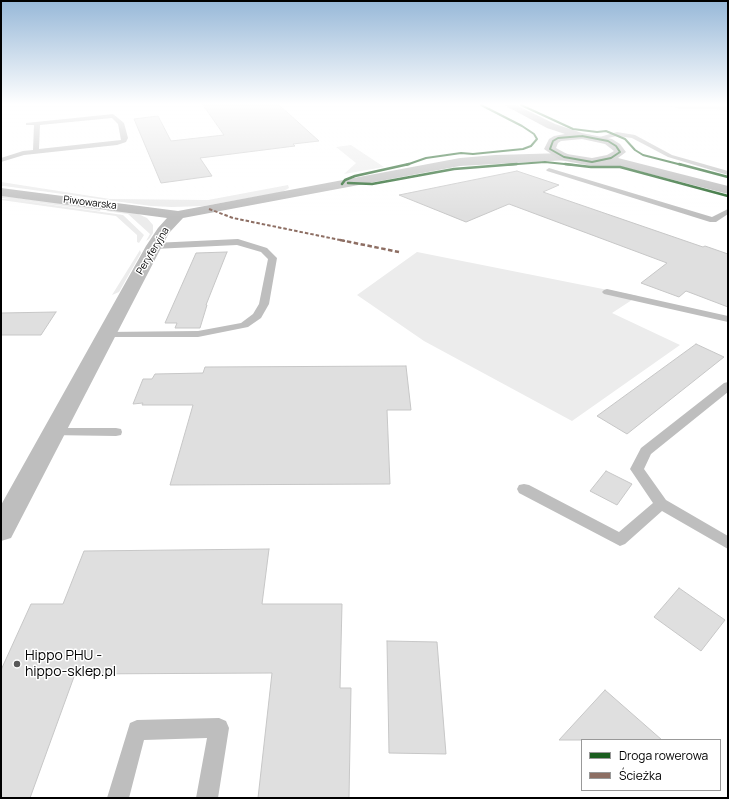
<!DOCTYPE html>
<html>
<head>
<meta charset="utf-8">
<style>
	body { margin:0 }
	#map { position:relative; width:729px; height:799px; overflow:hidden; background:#fff; font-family:Manrope,sans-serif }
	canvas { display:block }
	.frame { position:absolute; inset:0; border:2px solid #000; pointer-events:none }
	.legend { position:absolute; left:581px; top:739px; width:140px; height:52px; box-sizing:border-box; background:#fff; border:1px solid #999; margin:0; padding:5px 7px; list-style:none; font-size:12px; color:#000 }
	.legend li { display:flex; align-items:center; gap:8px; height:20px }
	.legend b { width:20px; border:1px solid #999 }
</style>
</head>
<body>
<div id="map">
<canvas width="729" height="799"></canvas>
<div class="frame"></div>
<ul class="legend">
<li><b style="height:5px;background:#1b5e20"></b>Droga rowerowa</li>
<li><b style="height:5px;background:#8d6e63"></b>Ścieżka</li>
</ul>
</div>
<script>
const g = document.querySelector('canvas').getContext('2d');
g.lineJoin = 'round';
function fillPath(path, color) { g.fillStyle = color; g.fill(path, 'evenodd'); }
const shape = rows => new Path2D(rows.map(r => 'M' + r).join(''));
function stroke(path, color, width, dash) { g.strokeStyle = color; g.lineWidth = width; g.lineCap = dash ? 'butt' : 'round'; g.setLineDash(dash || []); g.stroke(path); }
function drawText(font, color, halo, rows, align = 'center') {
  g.font = font + ' Manrope,sans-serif'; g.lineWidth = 3; g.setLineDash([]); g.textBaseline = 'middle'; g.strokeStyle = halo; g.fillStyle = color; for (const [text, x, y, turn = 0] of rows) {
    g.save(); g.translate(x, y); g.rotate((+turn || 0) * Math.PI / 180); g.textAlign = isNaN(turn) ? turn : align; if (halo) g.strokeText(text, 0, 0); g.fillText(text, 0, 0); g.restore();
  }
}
fillPath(shape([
	[664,105,728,105,728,112,714,109,679,109],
	[351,145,384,167,344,174,356,163,336,147],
	[1,182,110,199,208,200,288,185,289,188,282,192,204,206,172,207,151,206,4,186,1,186],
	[1,196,101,208,100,211,11,199,123,215,144,235,139,243,137,242,137,235,116,216,1,200,1,199,10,199,1,198],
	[108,209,136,213,147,218,153,225,153,233,149,239,146,241,150,234,128,214,106,211],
	[140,250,141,253,119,292,112,295],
	[417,252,638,296,612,313,680,345,572,421,424,341,357,295]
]), '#ececec');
const building = shape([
	[203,105,279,105,319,141,293,144,295,146,200,158,212,176,161,183,134,119,158,116,171,141,224,135,203,105],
	[517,171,559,185,543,192,703,247,705,246,728,254,728,307,686,291,679,297,641,283,667,263,509,204,466,222,399,195,517,171],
	[227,252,206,305,207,305,200,328,175,328,177,323,165,323,196,253,227,252],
	[56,312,41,335,1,335,1,313,56,312],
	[696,344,724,357,627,434,597,416,696,344],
	[406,366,411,410,387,410,390,484,170,485,193,405,142,405,143,403,133,404,143,379,152,379,155,374,203,373,205,367,406,366],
	[606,471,632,484,617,505,590,491,606,471],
	[269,549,262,604,342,604,340,688,351,688,349,798,258,798,272,673,75,674,30,798,1,798,1,670,31,604,63,604,84,551,269,549],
	[679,588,725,620,701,651,654,617,679,588],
	[387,641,437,642,446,754,389,753,387,641],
	[605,690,662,740,559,740,605,690]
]);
fillPath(building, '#dfdfdf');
stroke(building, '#c7c7c7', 1);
fillPath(shape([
	[113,114,124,123,128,138,126,142,117,145,24,155,1,162,1,158,23,151,33,150,34,125,26,125,26,123,113,114],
	[112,118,118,124,121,140,39,149,40,125,112,118],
	[617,132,635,135,672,155,728,171,728,175,668,157,632,138,617,136,599,140,596,138,617,132],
	[549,168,712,217,728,209,728,214,716,222,710,222,547,171,546,170,549,168],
	[238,239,267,248,277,258,269,304,261,318,248,327,198,337,102,337,101,335,106,332,198,331,241,323,253,314,259,304,268,259,261,252,237,245,154,249,150,246,154,243,238,239],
	[607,289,728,316,728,322,604,294,602,292,604,290,607,289],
	[728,382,728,392,651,454,644,469,666,500,728,536,728,549,662,511,625,544,620,546,519,493,517,489,519,485,524,484,529,485,619,532,653,503,630,469,641,448,724,383,728,382],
	[54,428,116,428,121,429,122,432,121,435,116,436,49,435,48,432,49,429,54,428],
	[219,718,226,721,229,728,218,798,196,798,207,738,144,740,129,798,107,798,130,723,137,720,219,718]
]), '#bebebe');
fillPath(shape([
	[564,153,568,154,570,157,568,160,460,166,183,218,169,233,162,246,11,538,1,541,1,505,146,246,158,228,167,218,1,196,1,188,178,211,460,158,495,155,564,153]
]), '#bebebe');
fillPath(shape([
	[504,105,516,105,555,124,582,133,612,139,620,144,626,152,618,158,728,186,728,194,619,166,592,166,560,160,544,149,549,139,554,136,565,134,547,128,504,105],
	[582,139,605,144,614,151,607,155,592,158,567,154,556,148,558,143,561,141,582,139]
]), '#b8b8b8');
stroke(shape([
	[209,209,233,218,345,241]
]), '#8d6e63', 2, [3.5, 2]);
stroke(shape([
	[340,240,399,252]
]), '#8d6e63', 2.5, [4.5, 2.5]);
stroke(shape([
	[521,105,573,129,597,132,606,131,625,139,635,150,643,155,682,165],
	[582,136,608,141,616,146,620,152,611,158,592,162,564,157,550,149,553,141,558,138,582,136],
	[406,165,426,158,461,153,473,154,523,149,531,146,537,139,534,134,522,126,481,105],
	[504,165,545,162,574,165]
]), '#1b5e20', 2);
stroke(shape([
	[565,164,591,167,620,167,728,196],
	[679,164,728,177],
	[348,183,372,184,454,169,517,164],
	[342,184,345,180,355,176,409,164]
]), '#1b5e20', 2.5);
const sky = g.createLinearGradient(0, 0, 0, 217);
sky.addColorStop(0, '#97b8d8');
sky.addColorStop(0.48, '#fff');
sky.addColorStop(1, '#ffffff00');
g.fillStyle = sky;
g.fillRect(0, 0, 729, 217);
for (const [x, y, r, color] of [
	[17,664,4,"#595959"]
]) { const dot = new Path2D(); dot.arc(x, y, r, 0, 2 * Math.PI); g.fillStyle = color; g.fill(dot); stroke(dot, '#fff', 1.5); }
drawText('10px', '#000', '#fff', [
	["Piwowarska",90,203,7],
	["Peryferyjna",153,251,-59]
]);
drawText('14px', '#000', '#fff', [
	["Hippo PHU -",25,656],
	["hippo-sklep.pl",25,672]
], 'left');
</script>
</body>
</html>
